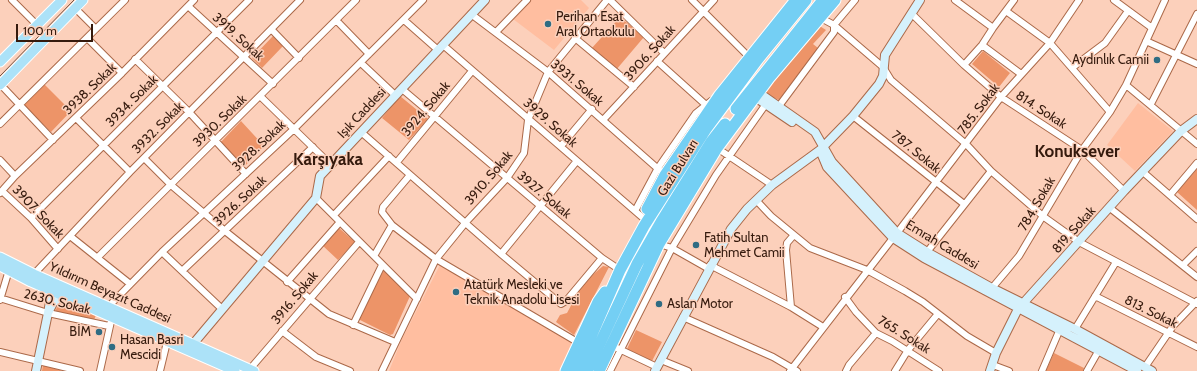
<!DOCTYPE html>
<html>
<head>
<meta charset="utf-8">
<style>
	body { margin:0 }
	#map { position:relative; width:1197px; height:371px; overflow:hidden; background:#fcd0bb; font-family:Cabin,sans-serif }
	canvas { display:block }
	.scale { position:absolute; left:16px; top:24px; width:77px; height:18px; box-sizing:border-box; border:2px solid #351a0d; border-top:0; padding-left:5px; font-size:12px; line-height:14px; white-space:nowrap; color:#351a0d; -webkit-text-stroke:3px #fcd0bb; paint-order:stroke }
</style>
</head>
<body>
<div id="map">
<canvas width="1197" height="371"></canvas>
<div class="scale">100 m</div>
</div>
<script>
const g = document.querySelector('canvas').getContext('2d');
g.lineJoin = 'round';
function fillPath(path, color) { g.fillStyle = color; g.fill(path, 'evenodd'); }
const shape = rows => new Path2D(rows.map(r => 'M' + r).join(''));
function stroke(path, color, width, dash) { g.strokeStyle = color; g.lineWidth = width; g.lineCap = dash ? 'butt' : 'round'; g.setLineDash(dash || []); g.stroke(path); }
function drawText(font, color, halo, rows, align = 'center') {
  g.font = font + ' Cabin,sans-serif'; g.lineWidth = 3; g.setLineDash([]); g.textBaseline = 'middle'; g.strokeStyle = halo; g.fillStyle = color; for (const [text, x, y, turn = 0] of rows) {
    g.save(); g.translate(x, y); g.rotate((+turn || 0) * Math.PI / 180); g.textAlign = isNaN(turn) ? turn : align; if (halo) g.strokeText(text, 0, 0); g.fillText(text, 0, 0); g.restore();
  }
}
fillPath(shape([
	[531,0,581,0,589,8,554,50,513,19],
	[1138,103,1173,131,1135,171,1107,145],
	[440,265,575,343,562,371,389,371,402,339]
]), '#ffbea0');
fillPath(shape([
	[620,17,644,37,616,70,591,49],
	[818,25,826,30,813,44,818,48,779,100,766,94,764,88],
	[273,36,283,46,262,68,252,58],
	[983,51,1010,73,999,87,972,64],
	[44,84,71,111,51,132,24,105],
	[400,96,428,119,409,140,382,118],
	[241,121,264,146,244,167,223,146,221,142],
	[1197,169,1197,210,1177,192],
	[339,228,355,242,338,260,322,245],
	[603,266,609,267,574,335,556,322,560,315,567,313,583,283],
	[384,270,410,296,393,334,390,335,358,319],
	[61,300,96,315,94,320,55,311],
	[636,330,662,342,652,361,627,349],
	[1054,353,1084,368,1083,371,1046,371],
	[43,365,63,371,42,371]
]), '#ed9468');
const street = shape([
	[12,0,37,25],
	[610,0,664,53],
	[692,0,749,57],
	[955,0,993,28],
	[1114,0,1152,28],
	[188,6,273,84],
	[75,8,96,29],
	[1006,11,1050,43,1110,112],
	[471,14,548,72,665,175],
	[912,14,964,65,1001,97,1082,150,1124,191],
	[821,18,834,25,883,67,891,80,966,144,991,171,1044,217,1079,242,1197,304],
	[336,20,369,54],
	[404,20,438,50],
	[272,30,299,58],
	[496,32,527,0],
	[87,38,122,73],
	[575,38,634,87],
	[1146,41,1197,64],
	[443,45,642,217],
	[982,45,1021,74],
	[135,59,189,112,246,174],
	[657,61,706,105],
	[361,63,395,95],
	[964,65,982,45,993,28,1014,0],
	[1073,67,1105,43,1128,11],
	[0,84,53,140],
	[1126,85,1197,144],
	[402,89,602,258,620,270],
	[260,96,330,164],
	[1151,104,1197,14],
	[779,106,834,32,834,25,855,0],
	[853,116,964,204],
	[76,118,130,172],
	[603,120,714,0],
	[0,124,125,0],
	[361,132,501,254,561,304,566,301,602,258],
	[561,146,592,109],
	[717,148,772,185],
	[144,158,171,185,225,231,329,314,395,342],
	[0,160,15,176],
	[397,162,472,71],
	[1143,172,1197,219],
	[2,191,31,218,58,249],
	[0,193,15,176,122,73,194,0],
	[1170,195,1197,163],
	[316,198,417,299],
	[756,200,771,216,810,248,867,270,905,291,923,302,967,336,996,353],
	[1110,208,1197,277],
	[635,211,658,168,696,113,711,101],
	[334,215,389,156],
	[31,218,249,0],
	[392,225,436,259,579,343],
	[897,233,1001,97,1050,43,1079,0],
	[70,236,129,283],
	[659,244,672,248,709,269],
	[162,252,222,309],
	[927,252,991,171],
	[501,254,576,162],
	[374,256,392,225,382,212,383,207,410,175],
	[98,257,356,0],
	[710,265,791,307,823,327],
	[1183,265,1197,251],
	[182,271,313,147],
	[34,274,130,172,300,0],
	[287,282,340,222],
	[992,288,1019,256,1082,150,1110,112,1126,85,1165,0],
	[1095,296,1197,347],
	[845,297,856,312,876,333,892,341,939,371],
	[0,298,48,313,109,326],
	[0,300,9,270],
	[109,306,162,252,295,128,423,0],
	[791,307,786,250,787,243,793,236],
	[683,317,773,357,797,371],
	[353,325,382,265],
	[1075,329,1116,262],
	[282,331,316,357,350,371],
	[617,348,657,367],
	[0,352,80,371],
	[661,360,688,371],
	[993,365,1009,371],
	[1145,367,1173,326,1197,301],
	[250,369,359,242],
	[100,371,112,317],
	[160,371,167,342],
	[382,371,436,259,466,222,507,178,524,153,528,120,548,72,607,0],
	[610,371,672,248,716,175,766,104],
	[790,371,893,238],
	[846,371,849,365,876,333],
	[895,371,908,350,937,315],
	[1042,371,1060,329],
	[1087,371,1099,350]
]);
const secondary = shape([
	[758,92,815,132,832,162,897,233,927,252,992,288,1075,329,1152,371],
	[755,97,792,122],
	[822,155,827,167,893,238,924,258,1137,371],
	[59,289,51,296,48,313,53,303,62,295],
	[193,344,316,198,320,176,485,0],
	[36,371,48,313],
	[655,371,731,229,747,209,772,185,820,150,853,116,879,84,883,76,885,55,920,0],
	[990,371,996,353,1018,309,1124,191,1181,131,1197,119]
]);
const primary = shape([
	[0,62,62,0],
	[0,85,83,0],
	[0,257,34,274,254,371],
	[0,266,31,282,235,371]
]);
const highway = shape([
	[736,109,823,0],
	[647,209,665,175,719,96,796,0],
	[566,371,598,302,605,292],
	[576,371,620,270,644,226,706,129,758,59,806,0],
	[587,371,637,264,661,222,711,142,725,124],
	[599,371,659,244,717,148,769,78,835,0]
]);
stroke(street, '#ab6949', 8);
stroke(secondary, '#ab6949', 10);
stroke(primary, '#fff', 11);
stroke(highway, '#fff', 13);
stroke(street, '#fff', 6);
stroke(secondary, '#d5f1fc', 8);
stroke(primary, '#ace2f8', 9);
stroke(highway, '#74cff4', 11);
stroke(shape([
	[0,76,74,0]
]), '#735343', 1);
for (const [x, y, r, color] of [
	[548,24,4,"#2f6c83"],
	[1157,60,4,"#2f6c83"],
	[696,245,4,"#2f6c83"],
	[456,292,4,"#2f6c83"],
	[659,304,4,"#2f6c83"],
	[99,332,4,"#2f6c83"],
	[112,347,4,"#2f6c83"]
]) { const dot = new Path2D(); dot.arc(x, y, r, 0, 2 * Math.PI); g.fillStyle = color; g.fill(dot); stroke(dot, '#fcd0bb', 1.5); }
drawText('13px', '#351a0d', '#fcd0bb', [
	["Perihan Esat",556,17],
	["Aral Ortaokulu",556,32],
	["Aydınlık Camii",1149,60,"right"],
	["Fatih Sultan",704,238],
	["Mehmet Camii",704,253],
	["Atatürk Mesleki ve",464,285],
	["Teknik Anadolu Lisesi",464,300],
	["Aslan Motor",667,304],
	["BİM",91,332,"right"],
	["Hasan Basri",120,340],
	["Mescidi",120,355]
], 'left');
drawText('13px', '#351a0d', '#fcd0bb', [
	["3919. Sokak",238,37,42],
	["3906. Sokak",650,53,-48],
	["3931. Sokak",577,83,40],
	["3938. Sokak",90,89,-44],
	["3934. Sokak",132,101,-45],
	["3924. Sokak",426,109,-50],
	["785. Sokak",979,109,-53],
	["814. Sokak",1041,110,33],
	["Işık Caddesi",362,113,-47],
	["3930. Sokak",220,121,-44],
	["3929. Sokak",550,123,41],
	["3932. Sokak",158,128,-45],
	["3928. Sokak",259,146,-43],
	["787. Sokak",916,152,39],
	["Gazi Bulvarı",678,168,-58],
	["3910. Sokak",489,178,-50],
	["3927. Sokak",544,195,40],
	["3926. Sokak",240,201,-43],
	["784. Sokak",1037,204,-60],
	["3907. Sokak",38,212,46],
	["819. Sokak",1074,230,-48],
	["Emrah Caddesi",942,245,31],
	["Yıldırım Beyazıt Caddesi",110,293,24],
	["3916. Sokak",295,298,-50],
	["2630. Sokak",57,302,14],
	["813. Sokak",1151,312,26],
	["765. Sokak",904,335,32]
]);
drawText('bold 17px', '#351a0d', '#fcd0bb', [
	["Konuksever",1077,152],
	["Karşıyaka",328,160]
]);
</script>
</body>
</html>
